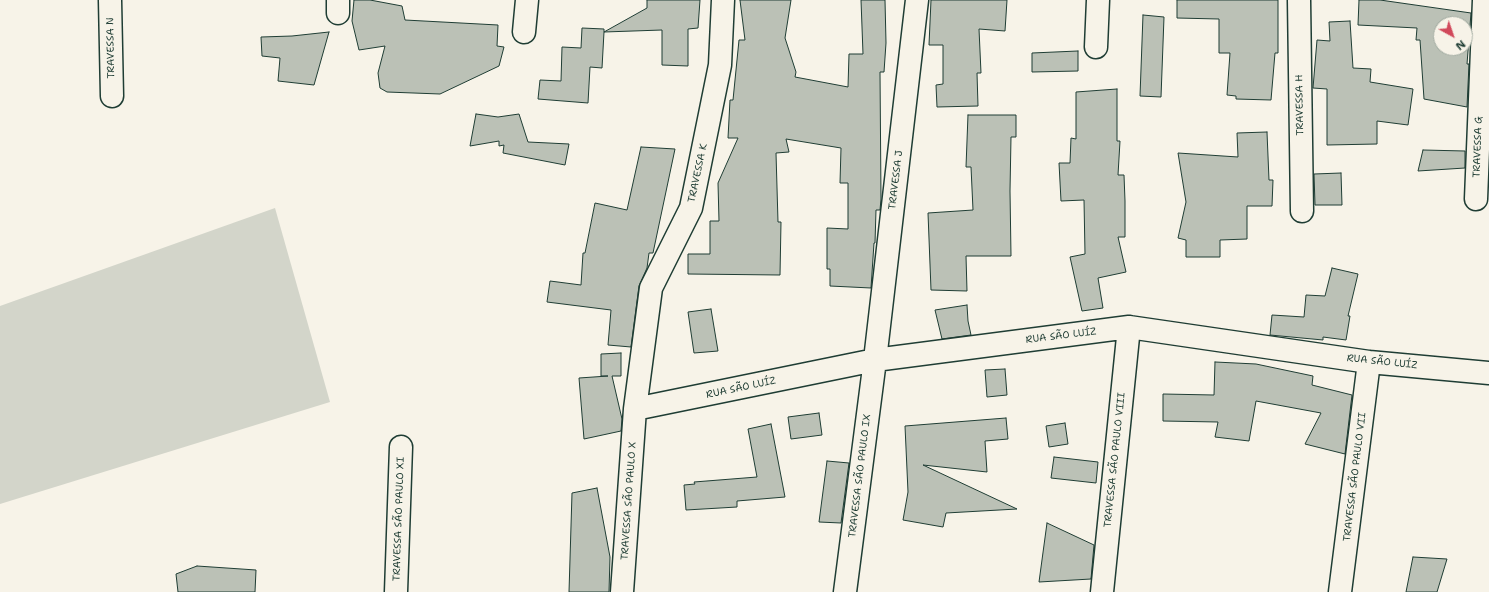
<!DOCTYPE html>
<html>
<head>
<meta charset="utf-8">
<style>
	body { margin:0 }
	#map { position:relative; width:1489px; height:592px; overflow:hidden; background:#f7f3e8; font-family:"Shantell Sans",sans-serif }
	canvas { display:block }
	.north { position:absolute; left:1433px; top:16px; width:40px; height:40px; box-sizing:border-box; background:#f7f3e8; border:1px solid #a1aaa0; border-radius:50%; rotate:140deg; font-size:11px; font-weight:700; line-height:16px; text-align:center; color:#1f3d34 }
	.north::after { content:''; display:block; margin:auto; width:14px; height:18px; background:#d1495b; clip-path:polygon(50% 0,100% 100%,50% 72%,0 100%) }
</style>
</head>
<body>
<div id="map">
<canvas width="1489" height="592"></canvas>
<div class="north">N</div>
</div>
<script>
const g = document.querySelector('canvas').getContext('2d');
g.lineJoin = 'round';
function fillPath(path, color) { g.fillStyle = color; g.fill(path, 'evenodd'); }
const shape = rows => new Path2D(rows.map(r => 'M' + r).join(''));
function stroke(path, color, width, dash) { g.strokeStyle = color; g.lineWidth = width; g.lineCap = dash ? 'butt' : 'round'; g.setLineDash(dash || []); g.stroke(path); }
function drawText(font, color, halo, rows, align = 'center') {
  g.font = font + ' "Shantell Sans",sans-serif'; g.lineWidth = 3; g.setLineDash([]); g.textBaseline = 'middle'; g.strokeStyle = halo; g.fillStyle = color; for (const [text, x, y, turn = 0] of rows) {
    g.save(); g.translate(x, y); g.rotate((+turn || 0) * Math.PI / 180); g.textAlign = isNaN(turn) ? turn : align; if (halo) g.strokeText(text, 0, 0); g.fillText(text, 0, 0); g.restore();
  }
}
fillPath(shape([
	[275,208,330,402,0,504,0,306]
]), '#d3d5ca');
const building = shape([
	[354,0,370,0,402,6,405,20,498,25,497,46,504,47,499,66,440,94,387,92,380,88,378,73,385,46,359,50,352,21,354,0],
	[647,0,700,0,698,28,688,29,688,66,662,65,662,30,604,32,602,68,590,67,588,103,538,99,540,80,561,81,562,47,581,48,582,28,604,29,604,32,647,8,647,0],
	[740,0,791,0,785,38,796,72,795,77,848,87,849,54,863,54,861,0,885,0,886,43,884,72,880,72,881,199,880,210,876,210,875,243,874,243,871,288,830,286,830,269,827,269,827,228,848,229,848,183,840,183,841,148,786,139,789,152,776,153,778,222,781,222,780,275,688,274,688,254,710,254,710,221,719,221,718,183,738,138,728,138,730,100,733,100,739,40,745,40,740,0],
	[931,0,1007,0,1005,31,979,29,981,73,977,73,978,106,937,107,936,85,943,84,943,45,929,45,931,0],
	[1177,0,1278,0,1278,53,1275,53,1271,100,1236,99,1236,96,1227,95,1230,53,1219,53,1219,19,1177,18,1177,0],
	[1359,0,1380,0,1471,13,1467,64,1469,64,1467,107,1424,99,1420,40,1416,40,1417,28,1358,25,1359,0],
	[1441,24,1465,24,1465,48,1441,48,1441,24],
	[1143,15,1164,17,1161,97,1140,96,1143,15],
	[1350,21,1353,68,1371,69,1370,82,1413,89,1408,125,1377,121,1377,144,1327,145,1327,89,1313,88,1317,40,1330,41,1329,22,1350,21],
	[329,32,314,85,278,81,280,58,262,56,261,37,292,36,329,32],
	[1078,51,1078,71,1032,72,1032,53,1078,51],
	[1117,89,1117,141,1120,141,1118,175,1124,175,1125,201,1125,237,1118,237,1126,272,1098,278,1103,308,1082,311,1070,257,1085,254,1084,200,1061,201,1059,163,1070,163,1071,138,1076,139,1076,92,1117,89],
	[476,114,498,117,519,114,528,142,569,144,565,165,503,153,504,145,499,146,499,141,470,146,476,114],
	[968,115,1016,115,1016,137,1011,137,1010,191,1011,256,966,256,967,291,931,290,928,213,973,210,971,167,966,167,968,115],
	[1267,132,1269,180,1273,180,1272,206,1247,206,1247,239,1220,240,1220,257,1186,257,1186,240,1178,238,1186,202,1178,153,1238,157,1237,133,1267,132],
	[641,147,675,149,653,253,649,253,647,268,639,286,631,347,608,345,611,310,547,302,550,281,581,285,583,253,585,253,595,203,627,210,641,147],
	[1423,150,1465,151,1465,168,1418,171,1423,150],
	[1341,173,1342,205,1315,205,1314,174,1341,173],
	[1332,268,1358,274,1348,316,1350,316,1346,340,1323,337,1323,340,1270,335,1272,315,1304,317,1306,295,1325,296,1332,268],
	[967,305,968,321,971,335,942,339,935,310,967,305],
	[711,309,718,351,694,353,688,312,711,309],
	[621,353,621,376,612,376,622,419,621,431,584,439,579,378,608,376,601,376,601,354,621,353],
	[1215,362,1256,364,1313,376,1312,385,1352,395,1345,454,1305,444,1321,413,1256,401,1249,441,1215,437,1218,422,1163,421,1163,394,1214,395,1215,362],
	[1005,369,1007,395,987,397,985,370,1005,369],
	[819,413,822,435,791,439,788,417,819,413],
	[1006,418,1008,439,985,441,987,472,923,465,1017,509,946,513,943,527,903,520,908,492,905,426,1006,418],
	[1065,423,1068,444,1049,447,1046,426,1065,423],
	[771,424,785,497,737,501,737,507,686,510,684,485,695,484,694,482,757,477,748,429,771,424],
	[1054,457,1098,462,1096,483,1051,478,1054,457],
	[827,461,849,463,841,523,819,522,827,461],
	[597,488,610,557,609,592,569,592,572,493,597,488],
	[1047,523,1094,545,1091,579,1039,582,1047,523],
	[1413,557,1447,559,1437,592,1406,592,1413,557],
	[197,566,256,570,255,592,178,592,176,574,197,566]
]);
fillPath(building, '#bbc1b6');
stroke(building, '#1f3d34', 1);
const minor = shape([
	[110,0,112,96],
	[338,0,338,13],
	[1299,0,1302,211],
	[524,32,527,0],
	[1096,47,1098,0],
	[1476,199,1484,0],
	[635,409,875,360,1129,327,1369,362,1489,373],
	[396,592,401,447],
	[622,592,635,409,651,288,691,208,720,65,723,0],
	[845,592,875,360,917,0],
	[1102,592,1129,327],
	[1340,592,1369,362]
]);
stroke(minor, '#1f3d34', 25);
stroke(minor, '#f7f3e8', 22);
drawText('10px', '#1f3d34', '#f7f3e8', [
	["TRAVESSA N",111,48,-91],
	["TRAVESSA H",1300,105,-91],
	["TRAVESSA G",1478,147,-88],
	["TRAVESSA K",698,173,-78],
	["TRAVESSA J",896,180,-83],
	["RUA SÃO LUÍZ",1061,336,-7],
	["RUA SÃO LUÍZ",1382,362,6],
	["RUA SÃO LUÍZ",741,388,-12],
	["TRAVESSA SÃO PAULO VIII",1115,460,-84],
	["TRAVESSA SÃO PAULO IX",860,476,-83],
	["TRAVESSA SÃO PAULO VII",1355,477,-83],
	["TRAVESSA SÃO PAULO X",629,501,-86],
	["TRAVESSA SÃO PAULO XI",399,519,-88]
]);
</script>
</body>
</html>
